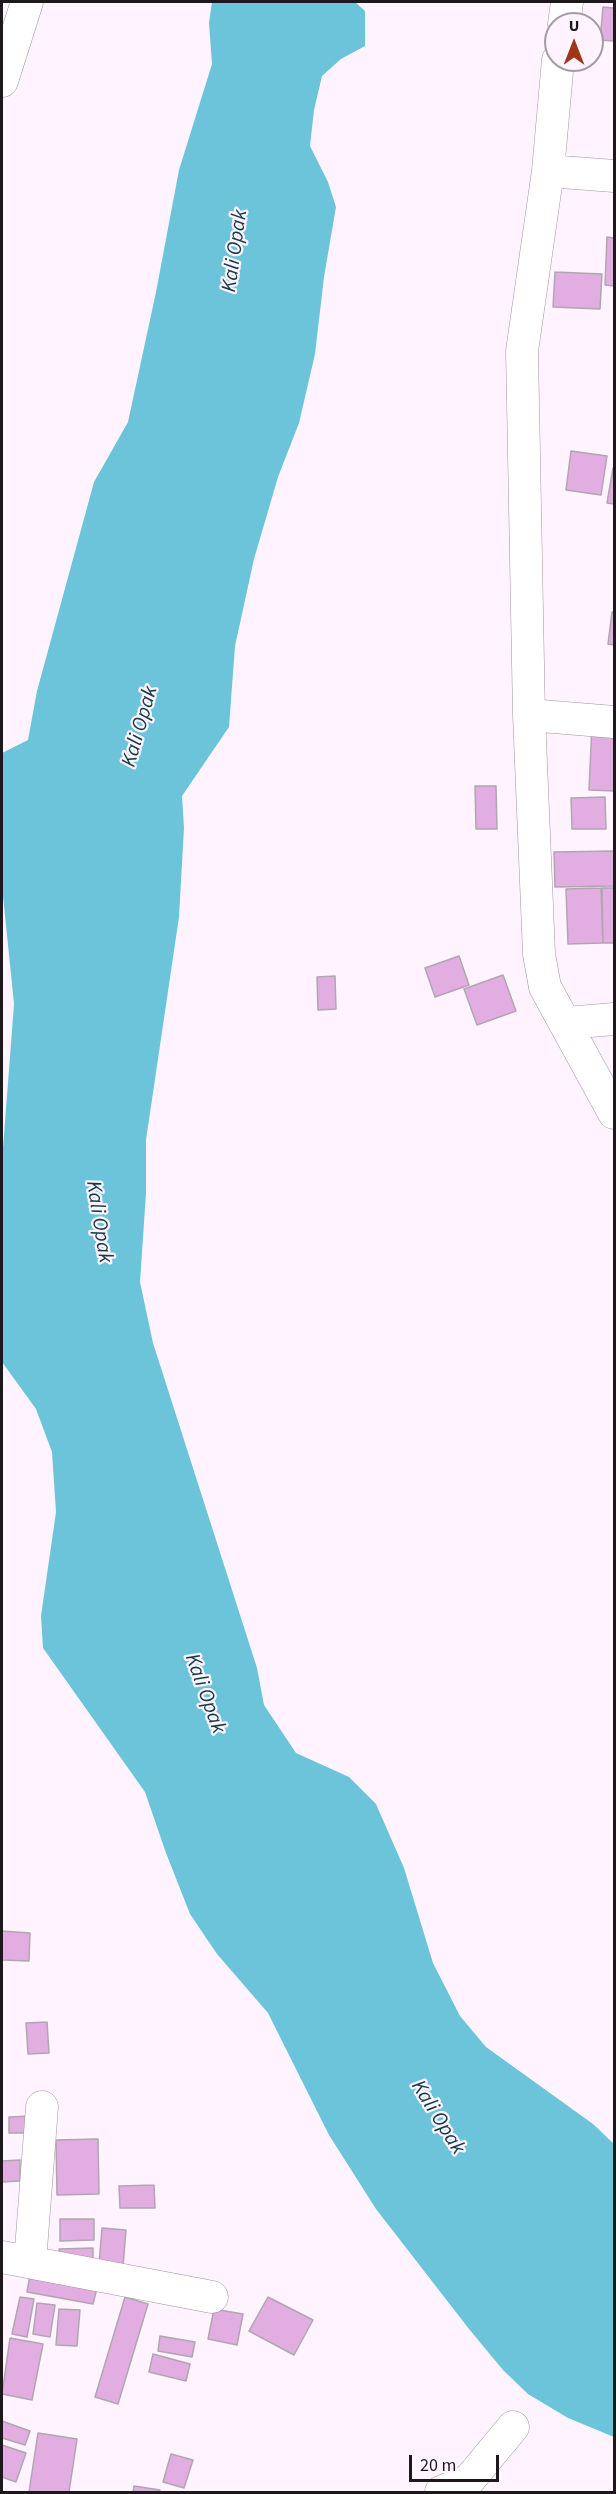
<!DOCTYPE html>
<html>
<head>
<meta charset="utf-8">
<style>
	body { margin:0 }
	#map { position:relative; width:616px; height:2494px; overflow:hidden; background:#fff3ff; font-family:"Source Sans 3",sans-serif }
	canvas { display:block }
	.frame { position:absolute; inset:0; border:3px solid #1c181c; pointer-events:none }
	.north { position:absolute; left:544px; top:12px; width:60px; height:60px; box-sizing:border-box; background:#fff3ff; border:2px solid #a49ba4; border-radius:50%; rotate:0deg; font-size:16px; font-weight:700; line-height:24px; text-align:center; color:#1c181c }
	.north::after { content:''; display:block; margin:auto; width:21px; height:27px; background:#9e3619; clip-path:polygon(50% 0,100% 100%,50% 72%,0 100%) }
	.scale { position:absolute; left:409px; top:2455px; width:90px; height:27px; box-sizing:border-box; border:3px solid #1c181c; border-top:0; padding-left:8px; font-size:18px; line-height:21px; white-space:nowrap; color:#1c181c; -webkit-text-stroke:4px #fff3ff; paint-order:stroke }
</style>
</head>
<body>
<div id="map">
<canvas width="616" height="2494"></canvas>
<div class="frame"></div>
<div class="north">U</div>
<div class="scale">20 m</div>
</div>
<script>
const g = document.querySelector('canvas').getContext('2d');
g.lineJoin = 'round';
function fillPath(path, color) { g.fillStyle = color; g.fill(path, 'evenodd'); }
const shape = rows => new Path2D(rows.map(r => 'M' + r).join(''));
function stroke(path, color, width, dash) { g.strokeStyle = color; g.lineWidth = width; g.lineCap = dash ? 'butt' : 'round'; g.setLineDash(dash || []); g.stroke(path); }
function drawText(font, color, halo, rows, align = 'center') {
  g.font = font + ' "Source Sans 3",sans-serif'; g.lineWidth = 4.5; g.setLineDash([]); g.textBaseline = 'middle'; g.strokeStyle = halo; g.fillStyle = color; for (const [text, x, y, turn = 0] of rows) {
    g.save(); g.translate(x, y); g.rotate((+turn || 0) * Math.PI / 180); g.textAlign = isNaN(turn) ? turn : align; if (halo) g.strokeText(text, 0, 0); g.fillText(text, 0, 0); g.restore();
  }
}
fillPath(shape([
	[212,2,355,2,365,11,365,46,341,59,322,76,314,110,310,146,328,182,336,207,324,277,315,354,299,423,278,477,254,559,235,646,229,727,182,796,184,828,179,917,146,1140,146,1193,140,1282,153,1343,257,1668,264,1705,296,1753,349,1777,376,1804,404,1868,433,1963,460,2016,486,2047,593,2124,614,2144,614,2437,568,2418,528,2394,503,2370,469,2329,376,2209,329,2135,268,2013,217,1954,190,1914,166,1853,145,1792,43,1648,41,1616,56,1512,52,1452,36,1409,2,1362,2,1161,14,1004,2,886,2,753,28,740,37,691,94,482,128,422,156,292,179,170,212,64,209,23]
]), '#6bc4da');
const building = shape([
	[603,7,614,8,614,41,600,40,603,7],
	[607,237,614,238,614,286,605,285,607,237],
	[555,272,602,274,600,309,553,307,555,272],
	[571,451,607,456,601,495,566,490,571,451],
	[613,468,614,468,614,504,607,503,613,468],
	[612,612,614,612,614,645,608,644,612,612],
	[592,724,614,726,614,791,589,790,592,724],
	[475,786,496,786,497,829,476,829,475,786],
	[605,797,606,829,572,829,571,798,605,797],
	[614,851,614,886,555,887,554,852,614,851],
	[601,888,603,943,568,944,566,889,601,888],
	[602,888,614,888,614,943,603,943,602,888],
	[459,956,469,985,435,997,425,968,459,956],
	[503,975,516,1011,477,1025,464,989,503,975],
	[335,976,336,1009,318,1010,317,977,335,976],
	[2,1931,30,1933,29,1961,2,1960,2,1931],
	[47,2022,49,2053,28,2054,26,2023,47,2022],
	[31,2116,32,2133,9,2133,9,2117,31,2116],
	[98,2139,99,2194,57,2195,56,2140,98,2139],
	[20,2160,20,2181,2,2182,2,2161,20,2160],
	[154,2185,155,2208,120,2208,119,2186,154,2185],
	[60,2219,94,2219,94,2240,60,2241,60,2219],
	[102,2228,126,2230,123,2267,99,2264,102,2228],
	[93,2248,93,2265,59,2265,59,2249,93,2248],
	[30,2275,97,2288,93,2304,27,2292,30,2275],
	[20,2297,34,2299,27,2337,12,2334,20,2297],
	[125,2297,148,2304,118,2404,95,2397,125,2297],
	[268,2297,313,2320,294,2355,249,2331,268,2297],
	[37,2303,55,2305,50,2337,33,2334,37,2303],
	[59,2309,80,2310,77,2346,56,2345,59,2309],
	[214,2309,243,2314,237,2345,208,2339,214,2309],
	[160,2336,195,2342,192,2357,158,2351,160,2336],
	[10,2338,43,2344,32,2400,2,2394,10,2338],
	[153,2354,190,2364,186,2381,149,2372,153,2354],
	[2,2421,30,2431,25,2445,2,2438,2,2421],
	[38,2433,77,2439,69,2492,29,2492,38,2433],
	[2,2445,26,2453,16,2482,2,2477,2,2445],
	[171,2454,193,2460,184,2488,163,2482,171,2454],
	[134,2486,160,2490,159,2492,133,2492,134,2486]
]);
fillPath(building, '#e2aee2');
stroke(building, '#b0a6b0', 1.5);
const street = shape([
	[564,24,567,2],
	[558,60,548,171,522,351,529,715,539,954,545,987,614,1113],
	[2,81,27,2],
	[548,171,614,176],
	[529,715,614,722],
	[566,1023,614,1019],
	[2,2257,212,2297],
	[30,2262,42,2107],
	[441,2492,469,2480,513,2427]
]);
stroke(street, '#9f949e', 33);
stroke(street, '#fff', 32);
drawText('italic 21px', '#123c46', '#fff3ff', [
	["Kali Opak",236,251,-82],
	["Kali Opak",141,727,-74],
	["Kali Opak",98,1222,81],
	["Kali Opak",204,1694,70],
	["Kali Opak",437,2118,58]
]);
</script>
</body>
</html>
